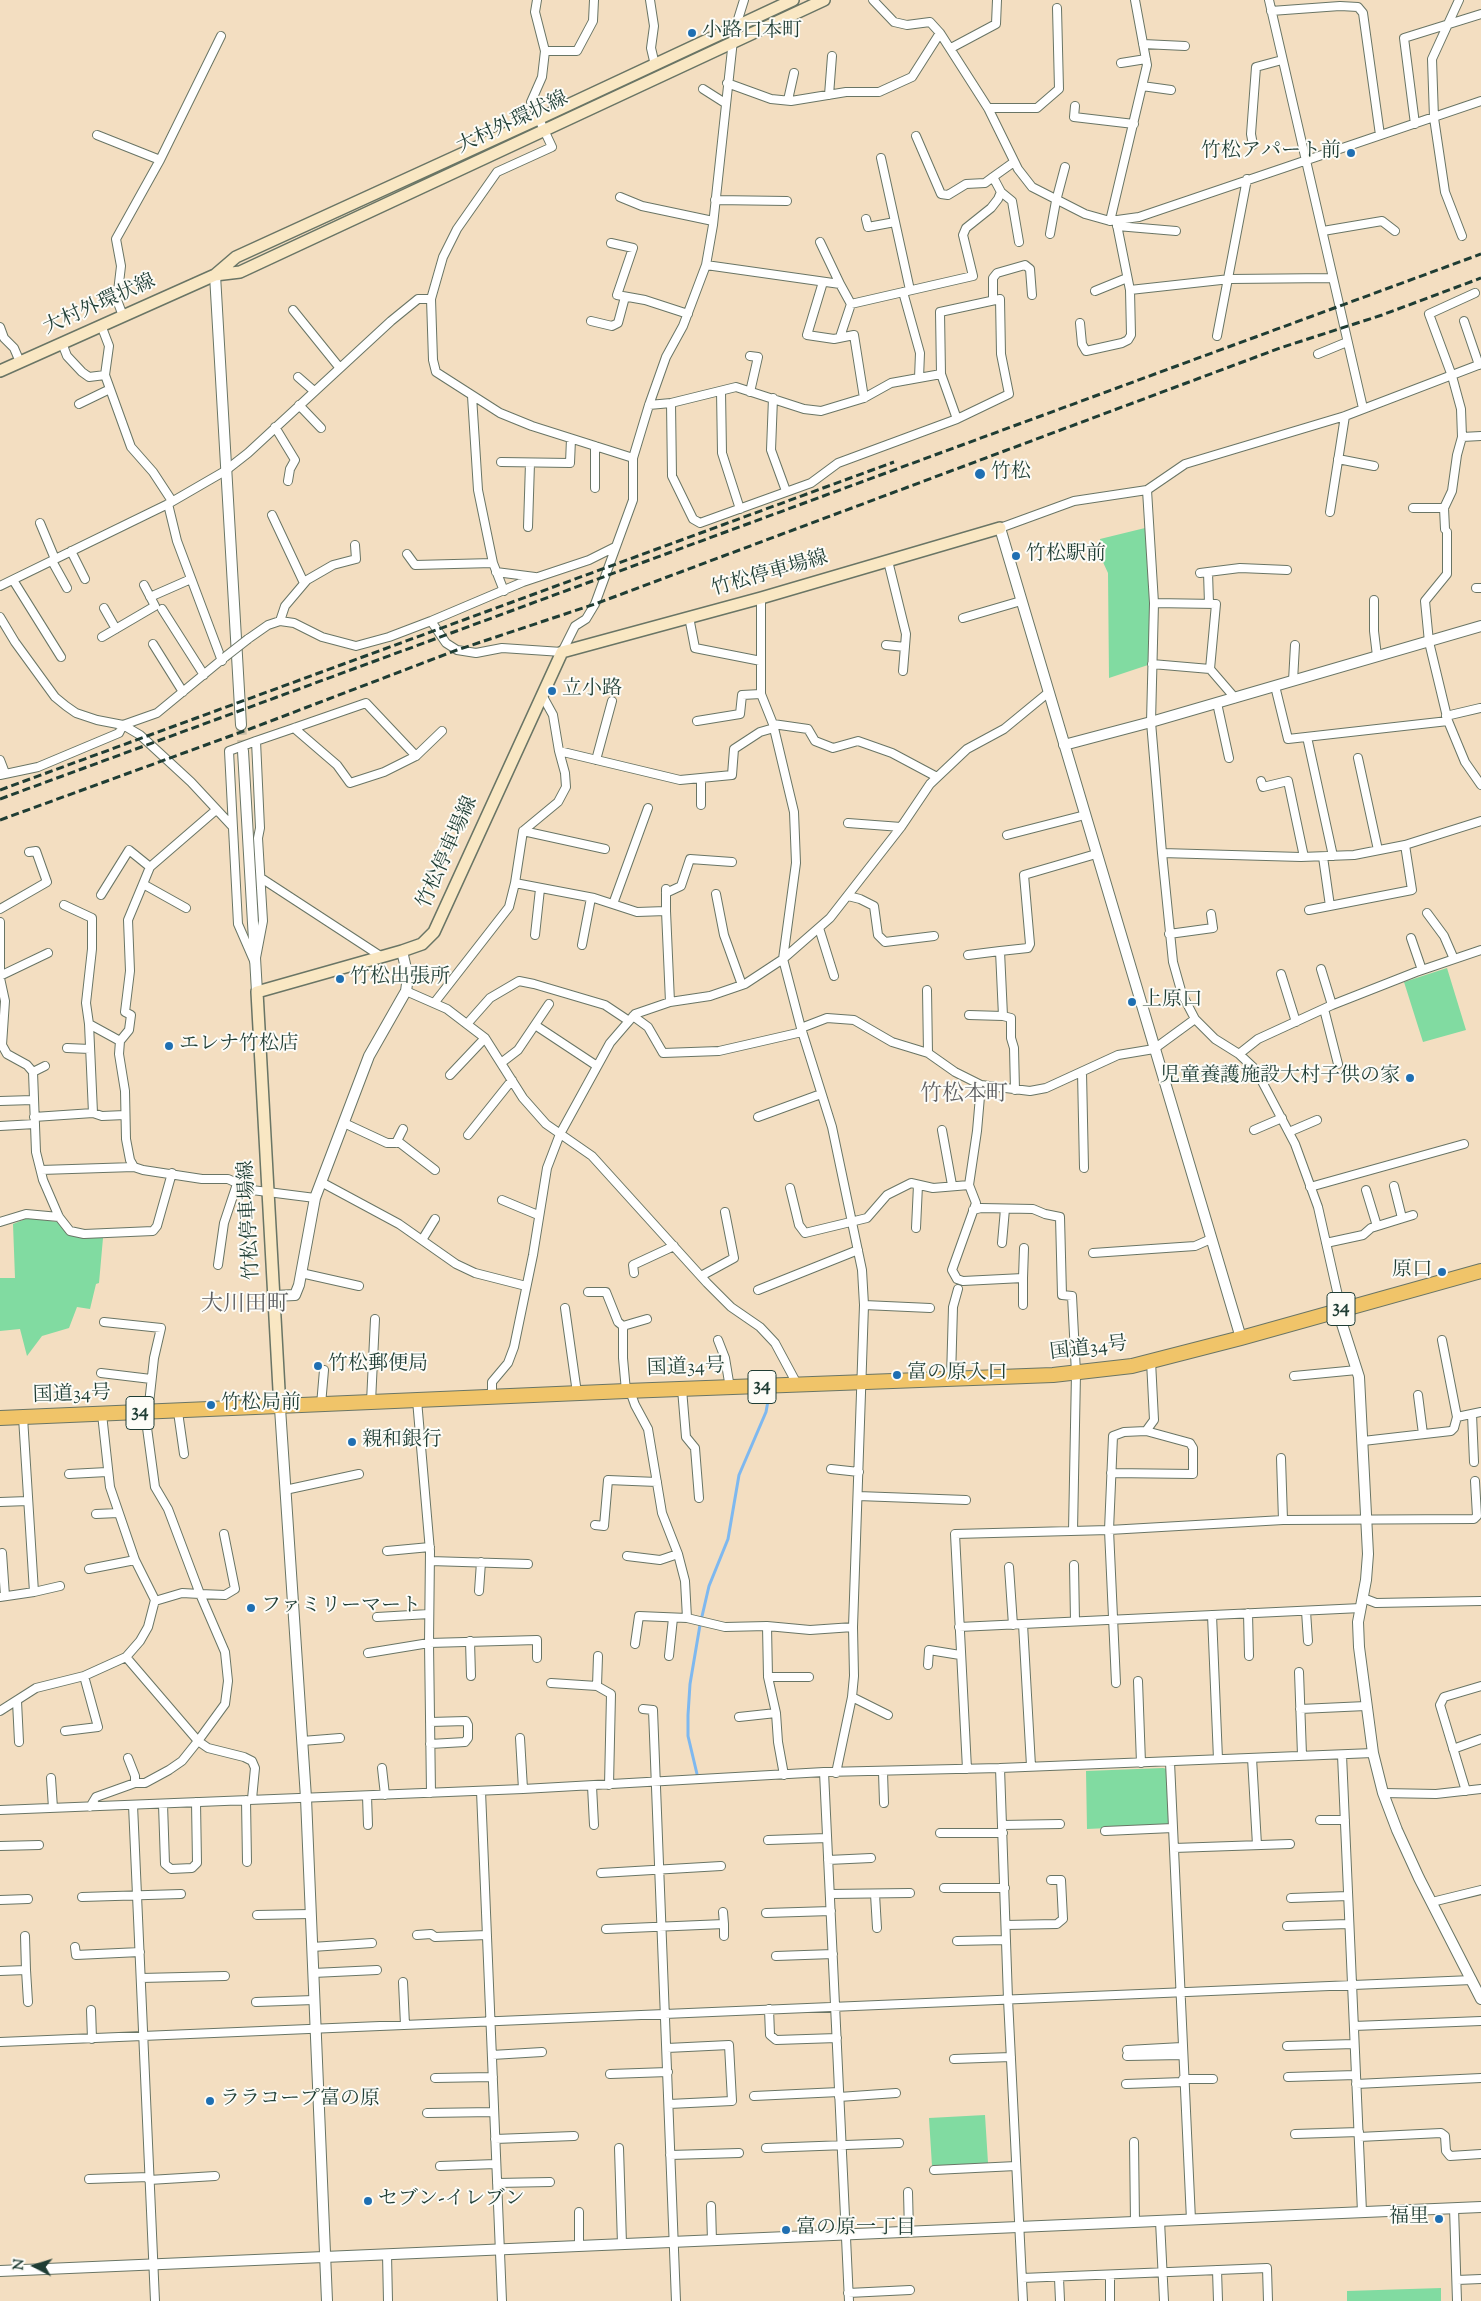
<!DOCTYPE html>
<html>
<head>
<meta charset="utf-8">
<style>
	body { margin:0 }
	#map { position:relative; width:1481px; height:2301px; overflow:hidden; background:#f3dec1; font-family:"Sorts Mill Goudy",serif }
	canvas { display:block }
	.north { position:absolute; left:10px; top:2241px; width:50px; height:50px; -webkit-text-stroke:4px #fdfcf7; paint-order:stroke; rotate:275deg; font-size:14px; font-weight:700; line-height:20px; text-align:center; color:#1f3d34 }
	.north::after { content:''; display:block; margin:auto; width:18px; height:22px; background:#1f3d34; clip-path:polygon(50% 0,100% 100%,50% 72%,0 100%) }
</style>
</head>
<body>
<div id="map">
<canvas width="1481" height="2301"></canvas>
<div class="north">N</div>
</div>
<script>
const g = document.querySelector('canvas').getContext('2d');
g.lineJoin = 'round';
function fillPath(path, color) { g.fillStyle = color; g.fill(path, 'evenodd'); }
const shape = rows => new Path2D(rows.map(r => 'M' + r).join(''));
function stroke(path, color, width, dash) { g.strokeStyle = color; g.lineWidth = width; g.lineCap = dash ? 'butt' : 'round'; g.setLineDash(dash || []); g.stroke(path); }
function drawText(font, color, halo, rows, align = 'center') {
  g.font = font + ' "Sorts Mill Goudy","Noto Serif JP",serif'; g.lineWidth = 4; g.setLineDash([]); g.textBaseline = 'middle'; g.strokeStyle = halo; g.fillStyle = color; for (const [text, x, y, turn = 0] of rows) {
    g.save(); g.translate(x, y); g.rotate((+turn || 0) * Math.PI / 180); g.textAlign = isNaN(turn) ? turn : align; if (halo) g.strokeText(text, 0, 0); g.fillText(text, 0, 0); g.restore();
  }
}
fillPath(shape([
	[1145,528,1149,543,1150,602,1148,665,1109,678,1108,573,1102,560,1100,539],
	[1447,968,1466,1030,1423,1042,1404,982],
	[28,1218,58,1222,72,1235,80,1238,103,1238,99,1283,96,1284,90,1309,77,1307,69,1328,42,1336,27,1356,20,1329,0,1331,0,1278,15,1278,13,1224],
	[1163,1768,1167,1769,1170,1825,1087,1829,1086,1771],
	[985,2115,988,2163,932,2166,929,2118],
	[1441,2288,1441,2301,1347,2301,1347,2291]
]), '#81dba1');
stroke(shape([
	[697,1774,688,1736,688,1715,690,1684,700,1625,709,1586,728,1539,739,1475,766,1412,768,1401]
]), '#7eb8ef', 3);
stroke(shape([
	[241,725,243,751]
]), '#c9bea5', 10, [10, 5]);
const minor = shape([
	[537,0,535,12,545,51,542,77,531,102,552,147,497,172,457,229,443,257,431,299,433,360,436,372,500,413,532,426,633,458],
	[650,0,654,26,651,48,655,65],
	[873,0,894,22,907,25,930,22,940,33,988,108,1018,169,1032,187,1085,214,1110,221,1139,217,1481,101],
	[1269,0,1363,408],
	[1459,0,1432,59,1434,118,1445,192,1462,236],
	[1271,11,1340,6,1358,7,1363,13,1380,135],
	[735,29,744,0],
	[1143,44,1185,46],
	[951,48,996,24,997,0],
	[545,51,577,51,593,21,594,0],
	[1121,63,1146,59],
	[727,83,771,99,791,101,846,92,879,92,912,77,940,33],
	[1142,86,1171,90],
	[703,89,725,103],
	[829,95,832,56],
	[788,100,794,73],
	[1075,106,1074,117,1134,124],
	[988,108,1037,108,1059,89,1057,8],
	[1415,124,1404,38,1481,14],
	[97,135,160,160],
	[916,136,941,194,948,195,966,184,985,183,993,177],
	[1253,145,1251,134,1256,67,1282,60],
	[881,158,910,290],
	[1001,192,1012,201,1019,242],
	[620,197,642,206,713,221],
	[715,200,787,201],
	[866,219,868,227,895,222],
	[1110,221,1147,65,1135,0],
	[1117,226,1176,231],
	[1323,231,1382,221,1395,231],
	[1050,234,1056,201,1065,167],
	[820,242,840,284],
	[611,243,633,248,617,295,645,300,688,314],
	[706,265,840,284,851,304,973,276,963,235,966,228,991,208,998,199,1001,192,993,177,1014,162],
	[823,282,807,335,834,339,854,335,864,398],
	[1130,290,1230,279,1332,278],
	[1095,291,1127,278],
	[903,292,920,353,919,378],
	[993,300,993,278,997,273,1025,265,1030,269,1032,295],
	[293,310,339,367],
	[123,316,117,300,121,266,116,239,160,160,221,36],
	[591,321,612,326,618,323,625,297],
	[1464,321,1479,365],
	[1080,323,1082,344,1086,351,1122,343,1128,340,1131,335,1130,290,1116,220],
	[101,325,109,346,105,375,131,447,153,472,172,501],
	[0,327,4,338,14,348,20,362],
	[1217,336,1247,179],
	[840,337,851,304],
	[62,343,67,356,82,372,89,377,105,375],
	[1318,354,1347,342],
	[750,356,758,357,750,392],
	[298,377,314,391],
	[721,391,722,453,740,509],
	[472,396,478,490,493,563],
	[773,398,771,450,786,491],
	[671,403,672,476,693,519,700,523,811,483,838,463,957,419,1009,394,1001,354,1000,299,940,312,941,374,957,419],
	[79,404,110,389],
	[299,405,321,428],
	[649,405,671,403,736,387,804,409,821,411,864,398,891,383,941,374],
	[275,427,295,460,290,469,288,481],
	[1462,437,1481,436],
	[1338,459,1374,466],
	[501,462,570,463,571,439],
	[595,488,595,446],
	[1147,490,1154,603,1151,722,1162,853,1173,962,1182,994,1195,1019,1215,1039,1239,1054,1256,1070,1295,1144,1318,1207,1341,1309],
	[168,504,177,541,222,661],
	[1413,508,1444,508,1452,491,1457,455,1462,437,1461,409,1452,376,1429,314,1475,293],
	[1444,508,1445,529],
	[1330,512,1345,416],
	[272,515,304,583],
	[40,523,55,559],
	[528,527,530,463],
	[1000,528,1074,501,1147,490,1185,464,1345,416,1481,364],
	[1447,532,1447,574,1425,601,1429,642,1448,721,1465,762,1481,785],
	[71,551,85,579],
	[407,554,415,565,493,563,504,591],
	[52,561,67,588],
	[888,561,906,634,903,671],
	[496,572,535,577],
	[1208,572,1240,568,1287,570],
	[1200,573,1208,572,1209,604],
	[13,580,61,657],
	[0,586,168,504,225,471,248,453,391,321,418,299,431,299],
	[1476,588,1481,588],
	[150,597,191,579],
	[761,598,761,694,773,724,794,812,796,863,783,959,801,1028,832,1127,862,1270,864,1305,853,1627,854,1676,852,1697,836,1773],
	[1374,600,1374,631,1377,656],
	[1154,603,1216,604,1210,669],
	[104,608,116,629],
	[162,609,204,675],
	[0,617,15,642,55,697,66,706,76,713,97,720,123,725,140,735,191,782,232,826],
	[689,617,695,648,761,661],
	[963,618,1021,601],
	[280,621,285,606,307,580,333,565,356,559,355,545],
	[431,621,446,643,457,650,476,653,502,648,562,652,575,626,586,619,595,604,633,500,633,458,649,405,666,357,683,326,706,265,713,225,733,40],
	[102,637,155,606,144,585],
	[248,639,268,625,280,621,294,623,322,637,356,646,389,637,431,621,523,582,589,560,615,547],
	[153,644,183,692],
	[886,645,905,647],
	[1152,664,1210,669,1235,698],
	[1293,681,1295,645],
	[1275,686,1288,739,1448,721],
	[542,695,553,715,559,751,680,780,732,775,734,749,760,732,774,728],
	[1217,703,1229,758],
	[1446,716,1480,708],
	[697,721,740,714,742,695,761,694],
	[773,724,808,729,815,741,833,748,858,741,892,753,937,777],
	[1307,737,1333,856],
	[256,741,260,828,258,838,263,921,255,963,238,924,229,751,256,741],
	[256,741,294,728,366,703,416,756,384,772,350,783,337,765,294,728],
	[559,751,565,773,566,787,558,802,523,831,515,883,594,898,637,912,666,911,670,1002],
	[416,756,442,731],
	[1358,758,1378,850],
	[0,760,5,773],
	[596,760,612,701],
	[0,775,38,767,119,733,123,725,157,713,225,657],
	[701,779,701,805],
	[1261,781,1263,787,1288,781,1304,857],
	[848,823,901,827],
	[523,831,605,849],
	[1007,835,1085,815],
	[1162,853,1301,857,1354,855,1405,845,1481,821],
	[1323,857,1330,906],
	[261,878,382,957],
	[143,884,186,908],
	[666,893,681,886,690,859,732,862],
	[716,894,724,935,742,985],
	[101,895,129,850,150,867],
	[848,896,860,899,874,906,878,935,885,942,934,936],
	[613,904,648,808],
	[64,905,92,918,92,949,86,1003,89,1024,120,1041,119,1054,125,1091,126,1139,130,1160,134,1167,143,1170,202,1179,228,1179,252,1190,315,1198],
	[0,909,47,882,36,851,29,852],
	[1309,910,1412,890,1405,845],
	[666,911,666,889],
	[1427,913,1444,936,1454,959],
	[0,922,0,978,5,1001,2,1045,0,1045],
	[819,928,834,976],
	[1169,934,1213,928,1211,914],
	[535,935,540,889],
	[1411,938,1422,970],
	[582,945,591,898],
	[1000,951,1028,948,1030,944,1024,875,1096,854],
	[968,955,1000,951,1003,1016,1011,1018,1011,1038,1014,1048,1015,1090],
	[1321,969,1332,1005],
	[1281,974,1296,1022],
	[0,976,48,953],
	[927,990,928,1053],
	[406,991,447,1009,485,1038,523,1098,546,1124,592,1156,707,1283,731,1307,760,1327,775,1343,797,1384],
	[435,1002,509,907,515,883],
	[1324,1009,1338,1064],
	[969,1015,1003,1016],
	[633,1016,648,1027,663,1053,719,1051,802,1032],
	[467,1024,490,998,519,981,534,984,605,1005,629,1021],
	[535,1025,597,1066],
	[801,1028,827,1018,854,1020,892,1042,928,1053,955,1072,981,1085,1030,1091,1046,1088,1118,1055,1154,1049,1195,1019],
	[120,1041,129,1030,131,1015,125,1012,130,971,128,920,143,884,150,867,216,810],
	[2,1045,7,1054,27,1065,33,1072,36,1152,43,1180,59,1217,70,1231,84,1234,153,1231,157,1226,172,1173],
	[67,1048,90,1049],
	[1239,1054,1258,1039,1332,1005,1416,972,1481,950],
	[501,1063,518,1050,549,1004],
	[33,1072,45,1066],
	[1082,1072,1084,1168],
	[450,1075,485,1038],
	[981,1085,977,1131,969,1185,976,1203,952,1270,957,1279,963,1281,1023,1278,1023,1305],
	[0,1101,33,1100],
	[93,1113,102,1116,125,1115],
	[34,1117,93,1113,89,1024],
	[758,1117,821,1094],
	[344,1123,387,1143,400,1143,435,1170],
	[0,1126,35,1124],
	[942,1130,952,1185],
	[1254,1130,1282,1118],
	[1289,1132,1317,1120],
	[468,1135,512,1080],
	[396,1143,403,1129],
	[41,1170,134,1167],
	[321,1182,399,1224,456,1264,475,1273,526,1286],
	[1394,1186,1402,1218],
	[1310,1187,1464,1144],
	[790,1188,799,1225,805,1233,867,1218,887,1195,911,1183,933,1188,969,1185],
	[1366,1190,1377,1226],
	[502,1200,538,1215],
	[973,1210,981,1208,1033,1209,1045,1214,1060,1217,1062,1295,1072,1296,1076,1373,1073,1531],
	[0,1222,26,1214,59,1217],
	[916,1228,918,1185],
	[422,1240,435,1219],
	[1002,1243,1005,1209],
	[1326,1243,1363,1235,1371,1228,1413,1215],
	[1093,1253,1195,1246,1211,1239],
	[218,1265,224,1223,237,1184],
	[301,1273,359,1286],
	[634,1273,633,1265,674,1246],
	[701,1276,734,1258,725,1212],
	[1023,1278,1024,1248],
	[758,1290,858,1250],
	[588,1292,606,1292,618,1322,623,1326],
	[864,1305,930,1308],
	[565,1308,577,1393],
	[104,1322,161,1328,154,1358,148,1413],
	[718,1340,725,1358,730,1388],
	[101,1373,151,1379],
	[1294,1376,1357,1370],
	[951,1378,953,1307,958,1289],
	[682,1389,686,1437,695,1448,699,1498],
	[626,1391,623,1358,623,1326,647,1319],
	[630,1391,635,1405,648,1429,662,1513,678,1554,685,1581,687,1618],
	[1418,1395,1423,1434],
	[492,1397,492,1382,508,1363,514,1347,533,1255,547,1168,560,1134,610,1043,635,1014,670,1002,710,996,745,984,783,959,830,918,901,827,930,784,967,749,1004,729,1049,692],
	[417,1400,430,1551,429,1643,431,1793],
	[371,1402,375,1319],
	[321,1405,324,1370],
	[178,1412,184,1454],
	[145,1413,155,1487,168,1509,200,1594,225,1595,235,1589,224,1534],
	[1472,1414,1474,1462],
	[23,1417,34,1592,60,1586],
	[1457,1417,1481,1412],
	[1363,1441,1451,1431,1454,1428,1457,1417,1442,1340],
	[1281,1458,1283,1520],
	[831,1469,859,1472],
	[1111,1473,1193,1474,1193,1448,1190,1443,1146,1431],
	[69,1474,107,1472],
	[285,1490,359,1474],
	[858,1496,966,1500],
	[0,1502,28,1501],
	[96,1514,118,1513],
	[595,1525,604,1526,608,1480,657,1482],
	[387,1551,430,1547],
	[2,1553,5,1596],
	[627,1556,660,1560,678,1554],
	[430,1561,528,1564],
	[1074,1565,1075,1621],
	[1009,1567,1013,1625],
	[89,1569,135,1560],
	[479,1591,481,1562],
	[0,1597,34,1592],
	[1363,1598,1376,1603,1481,1601],
	[155,1601,182,1593,200,1594,225,1652,228,1681,225,1704,198,1741,208,1748,244,1757,252,1761,255,1768,252,1799],
	[1306,1611,1308,1641],
	[1248,1613,1249,1656],
	[1212,1615,1218,1759],
	[377,1617,429,1614],
	[1023,1624,1031,1766],
	[767,1626,768,1677,809,1677],
	[959,1627,1361,1608],
	[470,1641,471,1676],
	[635,1644,639,1616,687,1618,725,1627,767,1626,810,1630,853,1627],
	[368,1653,429,1643,537,1640,537,1658],
	[669,1656,673,1618],
	[928,1665,929,1650,960,1655],
	[1299,1672,1302,1755],
	[768,1677,776,1713],
	[1138,1681,1141,1763],
	[551,1683,597,1686,611,1694,609,1785],
	[1116,1683,1109,1530,1113,1436,1124,1432,1146,1431,1154,1420,1151,1361],
	[597,1686,598,1656],
	[852,1697,888,1715],
	[17,1701,19,1742],
	[643,1709,653,1710,676,2301],
	[1300,1709,1366,1706],
	[0,1711,36,1688,84,1676,126,1657],
	[739,1717,776,1713,778,1742,784,1775],
	[430,1722,466,1721,468,1725,468,1738,465,1742,430,1744],
	[65,1731,98,1727,84,1676],
	[520,1738,523,1789],
	[302,1741,340,1738],
	[1453,1749,1481,1739],
	[1342,1755,1362,2212],
	[128,1758,135,1776,135,1783],
	[1252,1758,1257,1845],
	[1170,1762,1191,2220],
	[382,1768,385,1795],
	[1000,1768,1008,1999,1023,2301],
	[967,1769,955,1534,1109,1530,1283,1520,1474,1519,1477,1516,1475,1481],
	[824,1772,849,2301],
	[883,1772,884,1803],
	[51,1778,53,1808],
	[592,1786,594,1825],
	[481,1791,502,2301],
	[1466,1791,1440,1705,1444,1697,1481,1686],
	[1383,1793,1436,1794,1481,1789],
	[367,1796,368,1825],
	[246,1800,247,1862],
	[163,1804,165,1864,171,1869,192,1868,197,1863,196,1802],
	[133,1805,155,2301],
	[90,1807,96,1797,135,1783,145,1783,169,1770,182,1761,198,1741,126,1657,140,1641,148,1627,155,1600,135,1560,110,1487,102,1414],
	[0,1810,523,1789,824,1772,1000,1768,1373,1753],
	[1320,1820,1345,1820],
	[1002,1825,1060,1824],
	[1105,1831,1173,1828],
	[940,1833,1003,1833],
	[768,1840,827,1838],
	[0,1846,39,1845],
	[1174,1848,1290,1844],
	[828,1860,871,1858],
	[601,1873,721,1866],
	[944,1888,1005,1888],
	[830,1894,910,1893],
	[875,1894,877,1928],
	[82,1897,181,1894],
	[1291,1898,1348,1896],
	[0,1900,28,1899],
	[1432,1902,1481,1890],
	[766,1913,831,1911],
	[257,1915,311,1914],
	[724,1924,724,1936],
	[1006,1925,1057,1924,1063,1919,1061,1880,1051,1880],
	[1287,1926,1348,1924],
	[606,1929,724,1924,723,1912],
	[417,1935,431,1934,435,1937,487,1935],
	[957,1941,1006,1940],
	[75,1947,76,1955,140,1952],
	[312,1947,372,1943],
	[776,1956,833,1954],
	[26,1970,28,2002],
	[0,1971,26,1970,25,1936],
	[313,1973,377,1970],
	[141,1978,225,1976],
	[403,1982,405,2025],
	[256,2002,314,2000],
	[769,2009,770,2035,776,2040,837,2038],
	[91,2010,92,2039],
	[1354,2026,1481,2021],
	[0,2042,1472,1980],
	[1287,2046,1354,2044],
	[667,2048,729,2045,732,2101,669,2104],
	[1127,2050,1182,2047],
	[492,2055,542,2052],
	[1127,2056,1183,2055],
	[954,2059,1011,2057],
	[610,2074,668,2072],
	[1288,2077,1356,2075],
	[435,2078,493,2077],
	[1183,2079,1213,2079],
	[1126,2084,1183,2082],
	[1356,2084,1481,2078],
	[754,2096,839,2092],
	[839,2097,896,2093],
	[427,2113,494,2112],
	[1295,2134,1359,2132],
	[1359,2137,1441,2133,1445,2136,1446,2151,1450,2156,1481,2154],
	[495,2139,574,2136],
	[1134,2142,1135,2222],
	[619,2148,622,2244],
	[766,2148,899,2143],
	[670,2155,739,2153],
	[440,2166,496,2164],
	[934,2170,1016,2166],
	[89,2179,149,2177],
	[149,2180,215,2176],
	[497,2183,550,2182],
	[908,2192,909,2232],
	[711,2206,712,2241],
	[1454,2208,1457,2301],
	[579,2212,579,2246],
	[1160,2221,1164,2301],
	[387,2254,388,2301],
	[1217,2270,1218,2301],
	[1110,2275,1110,2301],
	[1022,2278,1267,2268,1268,2301],
	[1059,2278,1060,2301],
	[1457,2280,1481,2279],
	[848,2293,910,2290]
]);
const tertiary = shape([
	[215,275,241,725],
	[1000,528,1241,1338],
	[1064,745,1151,722,1481,626],
	[243,751,257,992],
	[274,1296,295,1295,299,1285,315,1198,369,1056,406,991,408,977,402,951],
	[1341,1309,1342,1324,1359,1377,1368,1554,1366,1580,1358,1622,1359,1647,1373,1753,1383,1793,1397,1830,1419,1878,1481,1999],
	[280,1408,306,1798,327,2301],
	[0,2271,1481,2207]
]);
const secondary = shape([
	[215,275,236,257,538,119,793,0],
	[0,371,215,275,240,272,824,0],
	[280,1408,257,992,402,951,422,944,434,932,562,652,761,598,1000,528]
]);
const trunk = shape([
	[0,1418,626,1391,1053,1375,1132,1366,1241,1338,1481,1271]
]);
stroke(minor, '#697565', 10);
stroke(tertiary, '#697565', 12);
stroke(secondary, '#697565', 14);
stroke(trunk, '#697565', 16);
stroke(minor, '#fff', 8);
stroke(tertiary, '#fff', 10);
stroke(secondary, '#f9e7c3', 11);
stroke(trunk, '#f0c469', 14);
stroke(shape([
	[0,790,894,462],
	[0,799,1481,254],
	[0,820,255,727,457,650,595,604,1280,348,1382,315,1481,278]
]), '#1f3d34', 3, [8, 4]);
const minorBridge = shape([
	[225,657,248,639]
]);
stroke(minorBridge, '#697565', 10, []);
stroke(minorBridge, '#fff', 8);
for (const [x, y, r, color] of [
	[692,33,5,"#1f6fb2"],
	[1351,153,5,"#1f6fb2"],
	[980,474,6,"#1f6fb2"],
	[1016,556,5,"#1f6fb2"],
	[552,691,5,"#1f6fb2"],
	[340,979,5,"#1f6fb2"],
	[1132,1002,5,"#1f6fb2"],
	[169,1046,5,"#1f6fb2"],
	[1410,1078,5,"#1f6fb2"],
	[1442,1272,5,"#1f6fb2"],
	[318,1366,5,"#1f6fb2"],
	[897,1375,5,"#1f6fb2"],
	[211,1405,5,"#1f6fb2"],
	[352,1442,5,"#1f6fb2"],
	[251,1608,5,"#1f6fb2"],
	[210,2101,5,"#1f6fb2"],
	[368,2201,5,"#1f6fb2"],
	[1439,2219,5,"#1f6fb2"],
	[786,2230,5,"#1f6fb2"]
]) { const dot = new Path2D(); dot.arc(x, y, r, 0, 2 * Math.PI); g.fillStyle = color; g.fill(dot); stroke(dot, '#fdfcf7', 2); }
for (const [x, y, w] of [
	[1341,1309,28],
	[762,1387,28],
	[140,1413,28]
]) { const box = new Path2D(); box.roundRect(x - w / 2, y - 16.5, w, 33, 4); g.fillStyle = '#fdfcf7'; g.fill(box); stroke(box, '#1f3d34', 1); }
drawText('bold 19px', '#1f3d34', null, [
	["34",1341,1309],
	["34",762,1387],
	["34",140,1413]
]);
drawText('20px', '#1f3d34', '#fdfcf7', [
	["小路口本町",702,33],
	["竹松アパート前",1341,153,"right"],
	["竹松",991,474],
	["竹松駅前",1026,556],
	["立小路",562,691],
	["竹松出張所",350,979],
	["上原口",1142,1002],
	["エレナ竹松店",179,1046],
	["児童養護施設大村子供の家",1400,1078,"right"],
	["原口",1432,1272,"right"],
	["竹松郵便局",328,1366],
	["富の原入口",907,1375],
	["竹松局前",221,1405],
	["親和銀行",362,1442],
	["ファミリーマート",261,1608],
	["ララコープ富の原",220,2101],
	["セブン-イレブン",378,2201],
	["福里",1429,2219,"right"],
	["富の原一丁目",796,2230]
], 'left');
drawText('20px', '#1f3d34', '#fdfcf7', [
	["大村外環状線",513,124,-25],
	["大村外環状線",100,306,-24],
	["竹松停車場線",770,575,-16],
	["竹松停車場線",449,853,-66],
	["竹松停車場線",251,1220,-93],
	["国道34号",1089,1350,-7],
	["国道34号",686,1369,-2],
	["国道34号",72,1396,-2]
]);
drawText('22px', '#5f6063', '#fdfcf7', [
	["竹松本町",964,1096],
	["大川田町",245,1306]
]);
</script>
</body>
</html>
